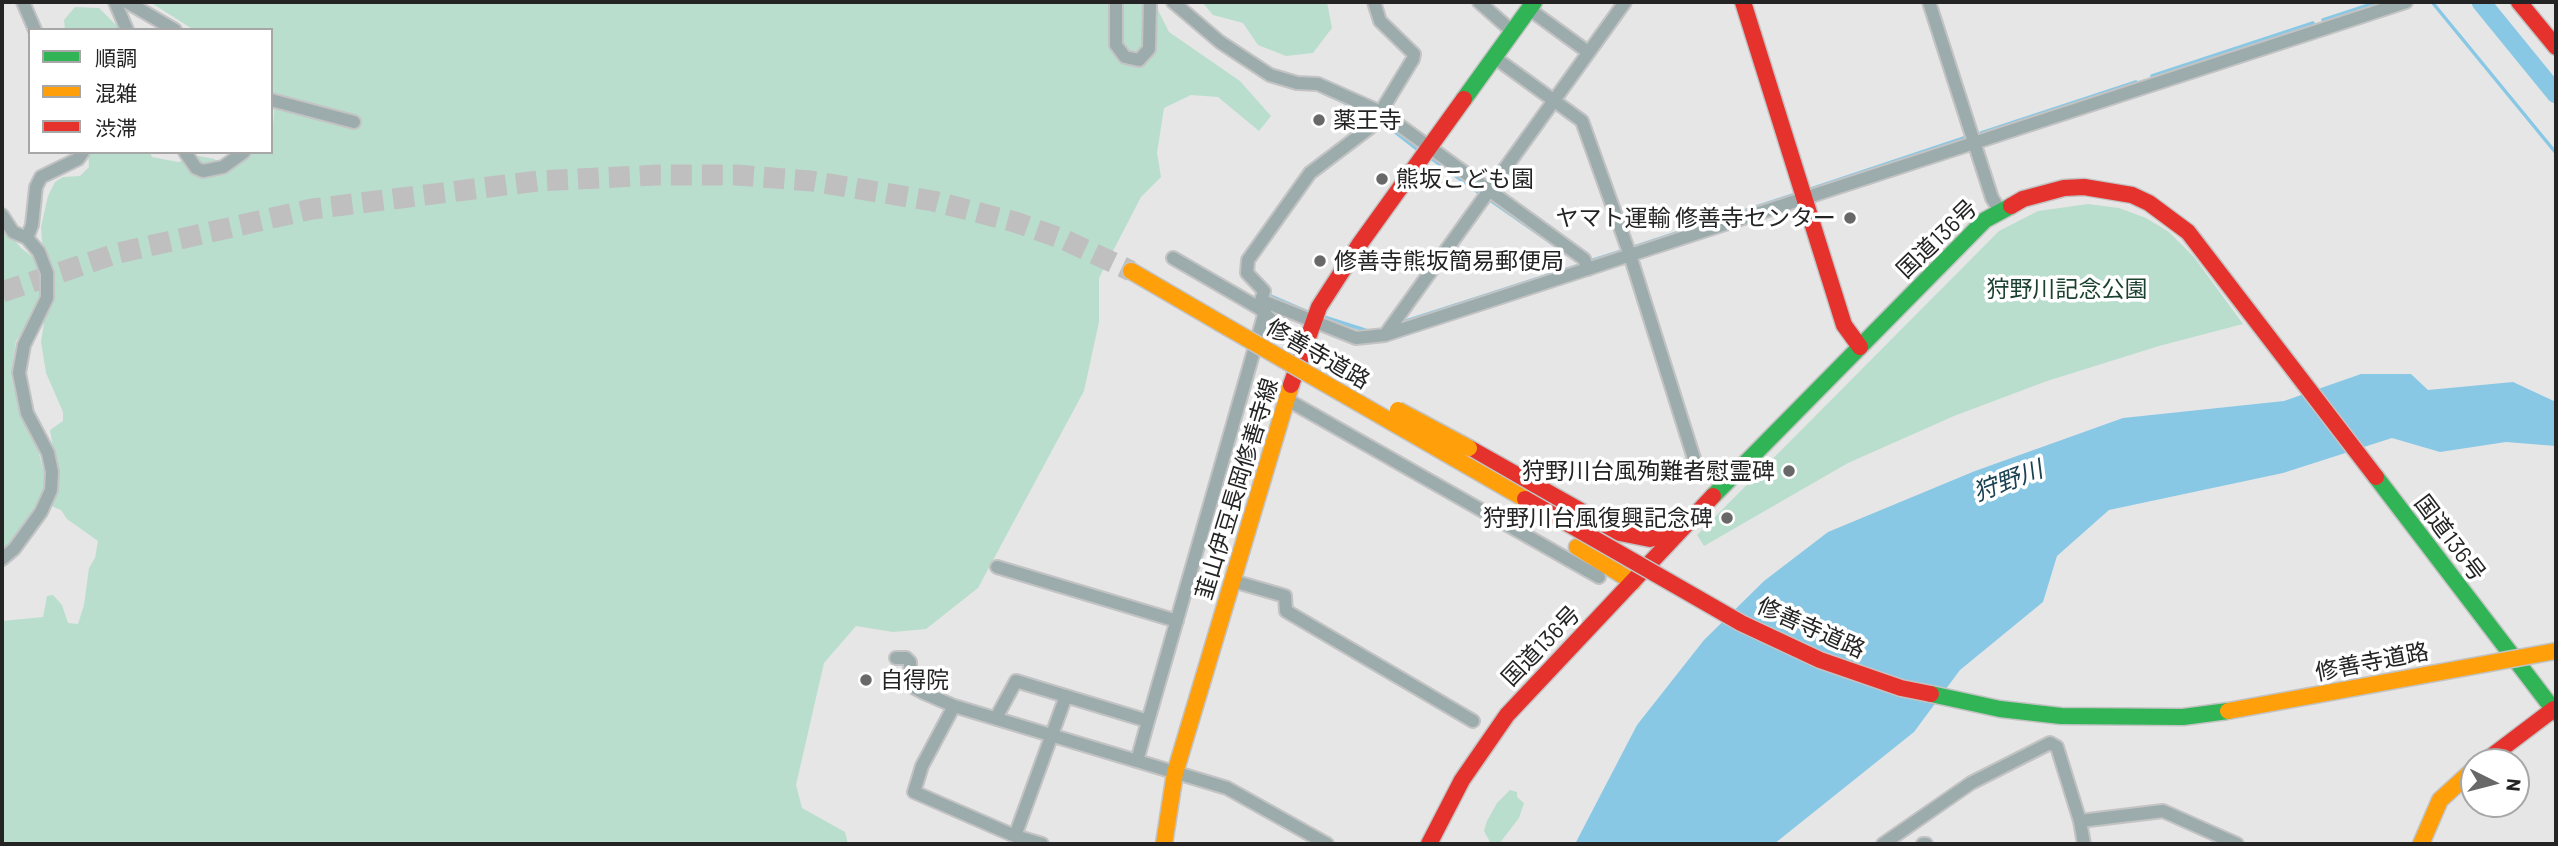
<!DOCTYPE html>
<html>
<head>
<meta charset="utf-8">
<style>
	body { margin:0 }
	#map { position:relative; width:2558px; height:846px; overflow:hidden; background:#e6e6e7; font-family:Barlow,"Noto Sans JP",sans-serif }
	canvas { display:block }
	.frame { position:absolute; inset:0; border:4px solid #242424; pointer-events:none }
	.legend { position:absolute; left:28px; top:28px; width:245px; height:126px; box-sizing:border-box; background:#fff; border:2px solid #a7a7a7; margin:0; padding:9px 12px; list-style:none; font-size:21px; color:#242424 }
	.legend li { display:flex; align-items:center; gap:14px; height:35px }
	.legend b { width:35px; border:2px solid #a7a7a7 }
	.north { position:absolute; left:2460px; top:748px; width:70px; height:70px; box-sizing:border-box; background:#fff; border:2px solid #a7a7a7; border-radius:50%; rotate:96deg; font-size:19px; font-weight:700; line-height:28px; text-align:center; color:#242424 }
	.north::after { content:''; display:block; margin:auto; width:24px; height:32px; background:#686868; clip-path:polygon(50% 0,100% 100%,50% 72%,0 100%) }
</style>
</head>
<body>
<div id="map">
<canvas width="2558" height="846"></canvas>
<div class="frame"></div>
<ul class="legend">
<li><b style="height:9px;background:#30b455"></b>順調</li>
<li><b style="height:9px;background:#ff9f0a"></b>混雑</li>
<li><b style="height:9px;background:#e5322d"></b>渋滞</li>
</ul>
<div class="north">N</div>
</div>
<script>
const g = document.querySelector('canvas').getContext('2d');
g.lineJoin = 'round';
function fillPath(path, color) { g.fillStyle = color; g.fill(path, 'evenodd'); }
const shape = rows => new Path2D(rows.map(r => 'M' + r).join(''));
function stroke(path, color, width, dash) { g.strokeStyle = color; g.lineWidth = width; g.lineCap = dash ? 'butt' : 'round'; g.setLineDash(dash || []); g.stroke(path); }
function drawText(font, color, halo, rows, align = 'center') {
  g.font = font + ' Barlow,"Noto Sans JP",sans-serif'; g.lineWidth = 7; g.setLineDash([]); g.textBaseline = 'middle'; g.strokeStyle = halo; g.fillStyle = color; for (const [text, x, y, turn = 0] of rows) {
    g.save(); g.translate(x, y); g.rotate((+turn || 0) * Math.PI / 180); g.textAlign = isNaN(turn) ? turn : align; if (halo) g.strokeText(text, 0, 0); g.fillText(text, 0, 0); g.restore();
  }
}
fillPath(shape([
	[150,2,1154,2,1169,32,1240,81,1271,116,1259,131,1218,97,1191,95,1164,108,1157,153,1161,177,1141,197,1099,278,1099,322,1084,391,978,588,926,629,893,632,856,626,824,663,796,785,802,808,845,832,848,844,2,844,2,621,43,617,47,596,53,595,62,605,68,623,78,624,84,605,89,568,95,558,98,541,67,519,61,510,39,501,9,546,2,549,2,224,21,248,33,257,43,254,41,227,48,196,55,182,63,177,80,176,89,167,88,152,150,152,152,157,178,162,199,156,214,159,231,168,250,152,271,152,274,113,271,30,194,30],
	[32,317,44,323,41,342,46,373,63,412,63,421,50,430,56,466,53,474,46,474,43,469,38,450,21,417,11,375,16,341],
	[1202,2,1327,2,1332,28,1313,53,1286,56,1258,45,1243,23,1213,15],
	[75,7,99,8,121,30,65,30,64,20],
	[2088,204,2119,208,2146,218,2169,232,2194,257,2243,324,2159,346,2047,381,1954,416,1848,463,1704,546,1697,535,1999,231,2038,211],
	[1510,790,1517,792,1517,797,1524,803,1519,818,1499,844,1491,844,1484,831,1487,821,1497,803]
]), '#badecd');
fillPath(shape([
	[2361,374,2411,374,2428,390,2513,382,2556,402,2556,446,2506,442,2440,452,2392,438,2283,473,2109,510,2057,556,2043,602,1960,670,1914,732,1774,844,1575,844,1637,725,1704,640,1764,581,1828,532,1975,471,2123,418,2284,401]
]), '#89c8e4');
stroke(shape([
	[2432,2,2556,153],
	[2323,20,2378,2],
	[2152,76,2313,23],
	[1323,93,1370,114],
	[1385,124,1417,149],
	[1981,133,2136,82],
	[1431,158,1478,192],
	[1811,189,1967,137],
	[1490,200,1556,246],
	[1634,247,1793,195],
	[1590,261,1622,251],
	[1271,296,1308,312],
	[1324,317,1368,331],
	[1403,322,1580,265]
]), '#89c8e4', 3.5);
stroke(shape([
	[2481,2,2556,94]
]), '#89c8e4', 19);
stroke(shape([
	[2,292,118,253,312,209,538,181,657,175,737,175,811,181,933,201,1015,222,1063,239,1131,271]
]), '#bfbfc0', 21, [21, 10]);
const street = shape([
	[23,2,35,30],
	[115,2,127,30],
	[127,2,175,30],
	[1116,2,1116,45,1125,57,1139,60,1149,49,1150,2],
	[1173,2,1220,42,1270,75,1297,83,1318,84,1381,112,1584,259,1588,269],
	[1479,2,1513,32],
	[1929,2,1992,198,2000,211],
	[1529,9,1588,52],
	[1494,57,1582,121,1630,255,1697,468],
	[271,100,354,122],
	[185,152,196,168,203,171,223,167,244,152],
	[2,215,13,232,27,238,39,252,47,273,47,298,24,345,19,373,27,413,48,453,52,472,51,490,41,512,14,549,2,559],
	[27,238,32,225,36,187,41,177,78,159,83,152],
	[1173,258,1259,308,1303,351],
	[1263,301,1356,338,1385,335,2406,2],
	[1259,307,1264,291,1247,273,1248,260,1310,173,1372,126,1413,59,1414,54,1380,21,1374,2],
	[1385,335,1625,2],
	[1286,399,1599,577],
	[997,567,1177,621],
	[1233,581,1285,596,1286,611,1473,721],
	[896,658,906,658,910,662,911,686,924,693,954,706,1227,788,1327,844],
	[954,706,922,766,914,792,1015,836,1042,844],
	[996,718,1016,681,1148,721,1265,312],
	[1137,761,1148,721],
	[2080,821,2163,811,2237,844],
	[1015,836,1066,696],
	[1883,844,1971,783,2050,743,2057,747,2080,821,2084,844],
	[1923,844,1926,844]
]);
const fast = shape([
	[1464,99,1534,2],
	[2376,477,2556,713],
	[1713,496,1985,220,2011,206]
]);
const slow = shape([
	[1131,271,1220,323],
	[1577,547,1633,582],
	[1164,844,1175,773,1291,385],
	[2421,844,2440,800,2474,769]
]);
const jam = shape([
	[1743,2,1844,325,1860,347],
	[2519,2,2556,47],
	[2011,206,2023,199,2064,188,2084,187,2132,195,2149,203,2188,232,2376,477],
	[1291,385,1319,307,1359,245,1464,99],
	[1469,448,1620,533,1650,539,1664,534,1676,523],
	[2484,762,2554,709],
	[1429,844,1462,780,1507,715,1713,496]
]);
stroke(street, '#c3c3c4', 16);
stroke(fast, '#c3c3c4', 19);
stroke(slow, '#c3c3c4', 19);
stroke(jam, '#c3c3c4', 19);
stroke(street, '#9cacac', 12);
stroke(fast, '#30b455', 16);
stroke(slow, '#ff9f0a', 16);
stroke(jam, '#e5322d', 16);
const fastBridge = shape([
	[1931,694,2000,709,2061,716,2183,717,2228,711]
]);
const slowBridge = shape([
	[1220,323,1525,499],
	[1398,410,1469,448],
	[2228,711,2556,651]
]);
const jamBridge = shape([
	[1525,499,1741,623,1820,660,1901,688,1931,694]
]);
stroke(fastBridge, '#c3c3c4', 19, []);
stroke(slowBridge, '#c3c3c4', 19, []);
stroke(jamBridge, '#c3c3c4', 19, []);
stroke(fastBridge, '#30b455', 16);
stroke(slowBridge, '#ff9f0a', 16);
stroke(jamBridge, '#e5322d', 16);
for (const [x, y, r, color] of [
	[1319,120,7,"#686868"],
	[1382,179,7,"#686868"],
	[1850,218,7,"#686868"],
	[1320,261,7,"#686868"],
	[1789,471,7,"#686868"],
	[1727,518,7,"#686868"],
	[866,680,7,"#686868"]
]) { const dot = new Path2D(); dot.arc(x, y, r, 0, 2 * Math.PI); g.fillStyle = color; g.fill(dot); stroke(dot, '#fff', 2.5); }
drawText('23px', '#242424', '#fff', [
	["薬王寺",1333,120],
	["熊坂こども園",1396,179],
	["ヤマト運輸 修善寺センター",1836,218,"right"],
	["修善寺熊坂簡易郵便局",1334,261],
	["狩野川台風殉難者慰霊碑",1775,471,"right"],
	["狩野川台風復興記念碑",1713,518,"right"],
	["自得院",880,680]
], 'left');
drawText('23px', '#242424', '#fff', [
	["国道136号",1937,239,-44],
	["修善寺道路",1318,354,30],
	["韮山伊豆長岡修善寺線",1237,489,-73],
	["国道136号",2450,538,53],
	["修善寺道路",1811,628,24],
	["国道136号",1541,646,-46],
	["修善寺道路",2372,662,-11]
]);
drawText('23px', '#1b4130', '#fff', [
	["狩野川記念公園",2067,289]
]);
drawText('italic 24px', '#194152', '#fff', [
	["狩野川",2008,481,-21]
]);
</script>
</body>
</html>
